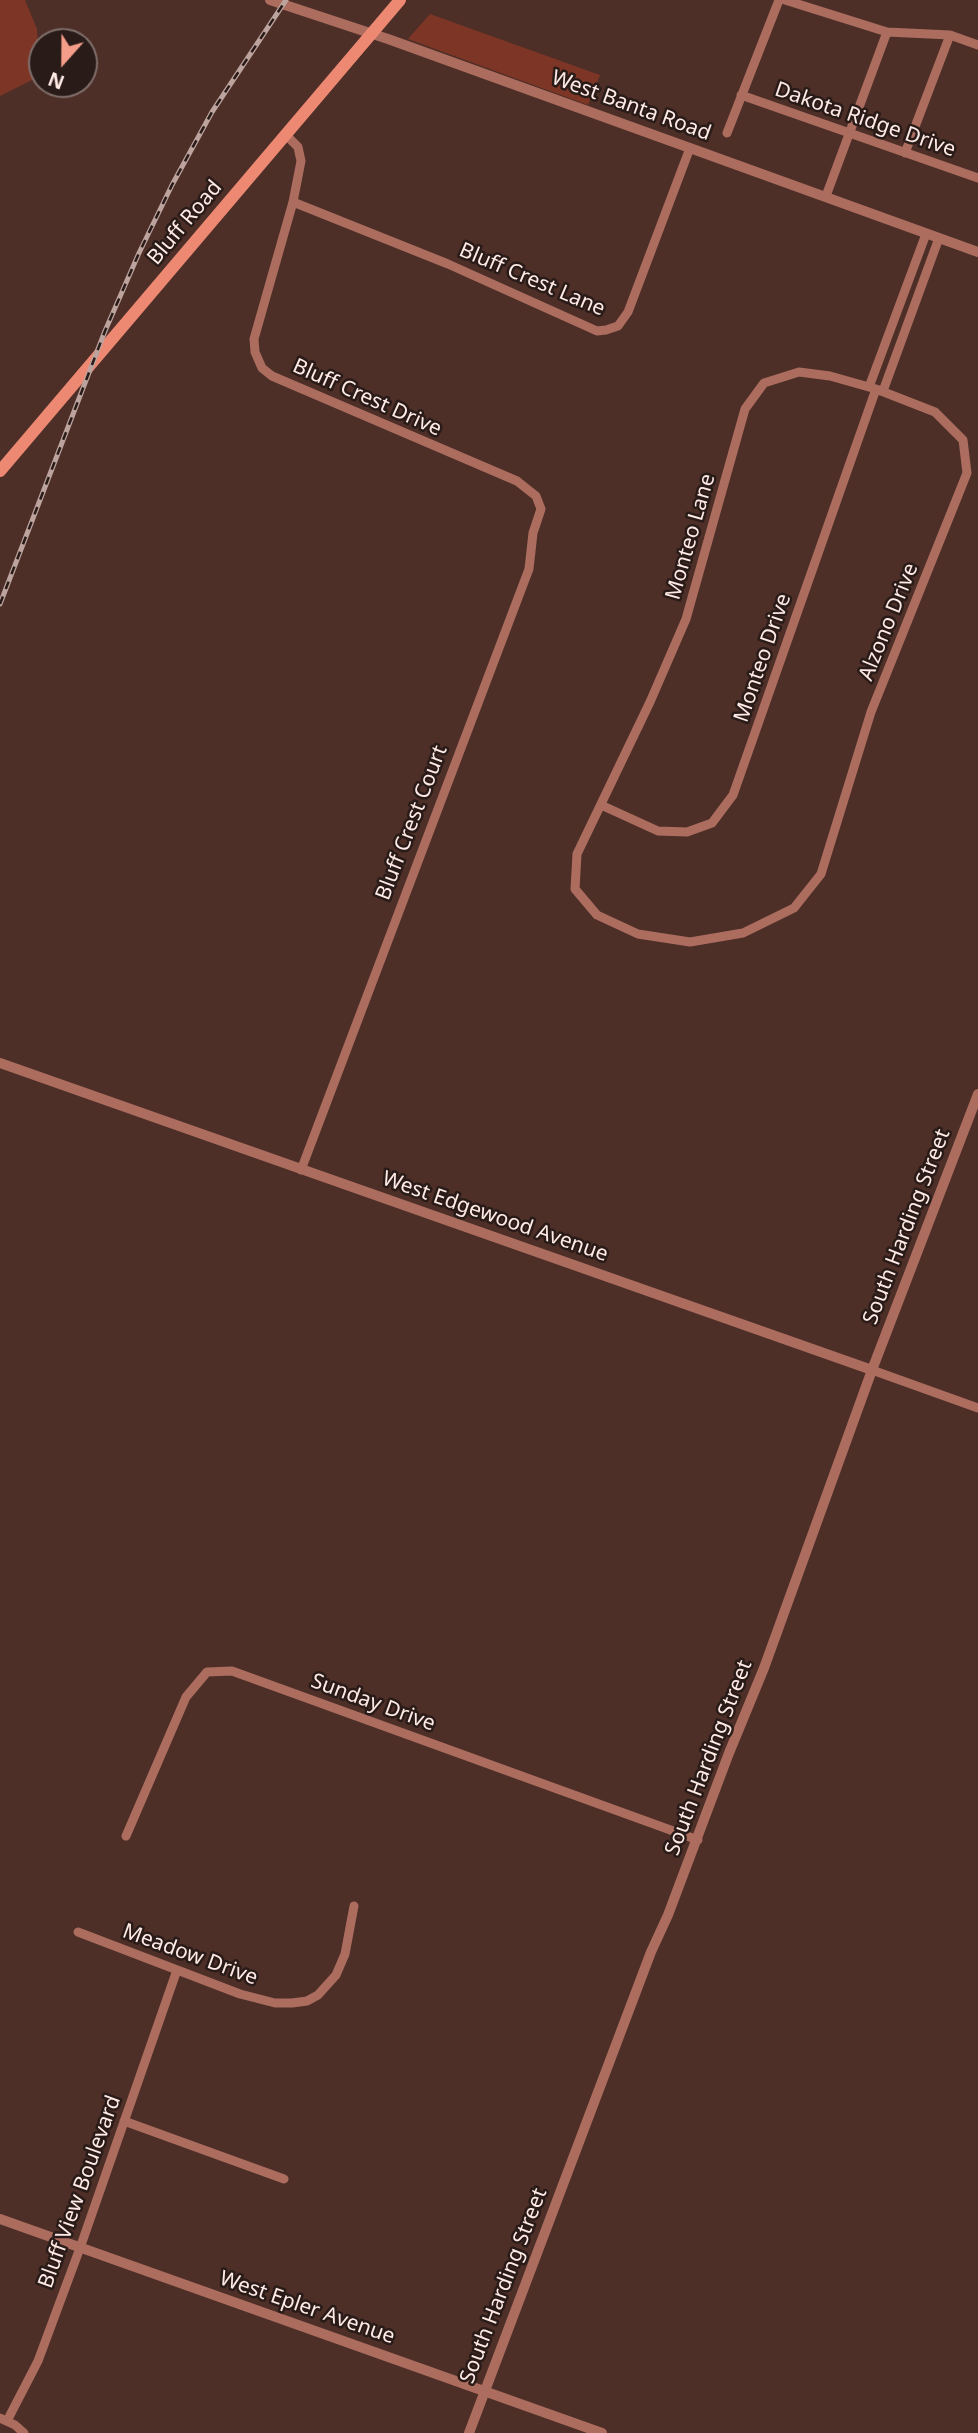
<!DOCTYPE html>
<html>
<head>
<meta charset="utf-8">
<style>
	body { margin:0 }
	#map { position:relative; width:978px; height:2433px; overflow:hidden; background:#4d2f28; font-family:"Noto Sans",sans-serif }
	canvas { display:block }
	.north { position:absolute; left:28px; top:28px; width:70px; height:70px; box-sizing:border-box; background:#291b18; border:2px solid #7f6e6a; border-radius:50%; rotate:201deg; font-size:19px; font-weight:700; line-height:28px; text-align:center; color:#ffeae5 }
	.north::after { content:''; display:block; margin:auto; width:24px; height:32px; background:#f49e8a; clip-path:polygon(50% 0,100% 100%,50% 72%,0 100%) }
</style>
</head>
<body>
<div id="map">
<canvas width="978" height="2433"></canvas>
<div class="north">N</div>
</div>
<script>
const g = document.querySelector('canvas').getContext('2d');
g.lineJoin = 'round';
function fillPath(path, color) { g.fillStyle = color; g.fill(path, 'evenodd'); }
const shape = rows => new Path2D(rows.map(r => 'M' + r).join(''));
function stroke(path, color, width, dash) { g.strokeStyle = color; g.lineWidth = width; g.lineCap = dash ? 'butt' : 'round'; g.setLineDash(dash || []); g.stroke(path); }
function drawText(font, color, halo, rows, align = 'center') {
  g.font = font + ' "Noto Sans",sans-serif'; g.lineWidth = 5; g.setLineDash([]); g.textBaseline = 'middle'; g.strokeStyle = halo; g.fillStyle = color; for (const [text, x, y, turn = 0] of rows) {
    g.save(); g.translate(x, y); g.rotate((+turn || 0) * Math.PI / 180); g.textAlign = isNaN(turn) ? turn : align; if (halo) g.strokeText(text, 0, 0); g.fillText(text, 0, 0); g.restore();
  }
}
fillPath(shape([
	[0,0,25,0,37,29,40,76,0,96],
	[430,14,600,75,588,105,408,39]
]), '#7d3525');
stroke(shape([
	[785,0,887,32,950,35,978,45],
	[741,95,978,178],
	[727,133,779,0],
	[286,135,298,147,301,161,293,202,254,339,255,352,262,368,272,376,517,481,536,496,541,509,533,533,529,569,301,1170],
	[905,153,950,35],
	[826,196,887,32],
	[293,202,448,264,597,331,606,330,618,326,628,312,690,148],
	[799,372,830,376,876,389,935,412,963,440,967,473,871,712,821,874,794,908,743,933,690,942,638,934,597,915,575,889,577,854,650,702,686,619,745,409,764,383,799,372],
	[869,387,926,234],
	[883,391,939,238],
	[601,805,658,831,687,832,712,823,733,795,876,389],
	[872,1370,978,1408],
	[126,1836,186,1697,207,1672,232,1671,698,1840],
	[78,1932,240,1994,275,2003,292,2003,307,2001,318,1995,336,1975,345,1954,354,1906],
	[124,2121,284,2179],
	[0,2418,15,2425,24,2433],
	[7,2421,38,2361,80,2248,177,1970]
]), '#ac6d5f', 9);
stroke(shape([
	[270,0,388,39,978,252],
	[0,1063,872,1370],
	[0,2219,602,2433],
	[469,2433,651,1952,668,1915,729,1753,764,1668,872,1370,978,1094]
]), '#ac6d5f', 10);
stroke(shape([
	[0,471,400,0]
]), '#ed8973', 12);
const rail = shape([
	[0,604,105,331,139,253,172,185,212,112,286,0]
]);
stroke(rail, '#bca39d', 5);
stroke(rail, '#291b18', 2.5, [8]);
drawText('21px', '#ffeae5', '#291b18', [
	["West Banta Road",631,106,20],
	["Dakota Ridge Drive",865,120,19],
	["Bluff Road",185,223,-50],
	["Bluff Crest Lane",532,280,23],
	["Bluff Crest Drive",367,398,24],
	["Monteo Lane",691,537,-74],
	["Alzono Drive",889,622,-68],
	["Monteo Drive",763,658,-71],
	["Bluff Crest Court",412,823,-69],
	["West Edgewood Avenue",495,1217,19],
	["South Harding Street",907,1227,-69],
	["Sunday Drive",373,1703,20],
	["South Harding Street",709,1758,-69],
	["Meadow Drive",190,1955,20],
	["Bluff View Boulevard",80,2192,-70],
	["South Harding Street",504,2286,-69],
	["West Epler Avenue",307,2308,19]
]);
</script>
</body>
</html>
